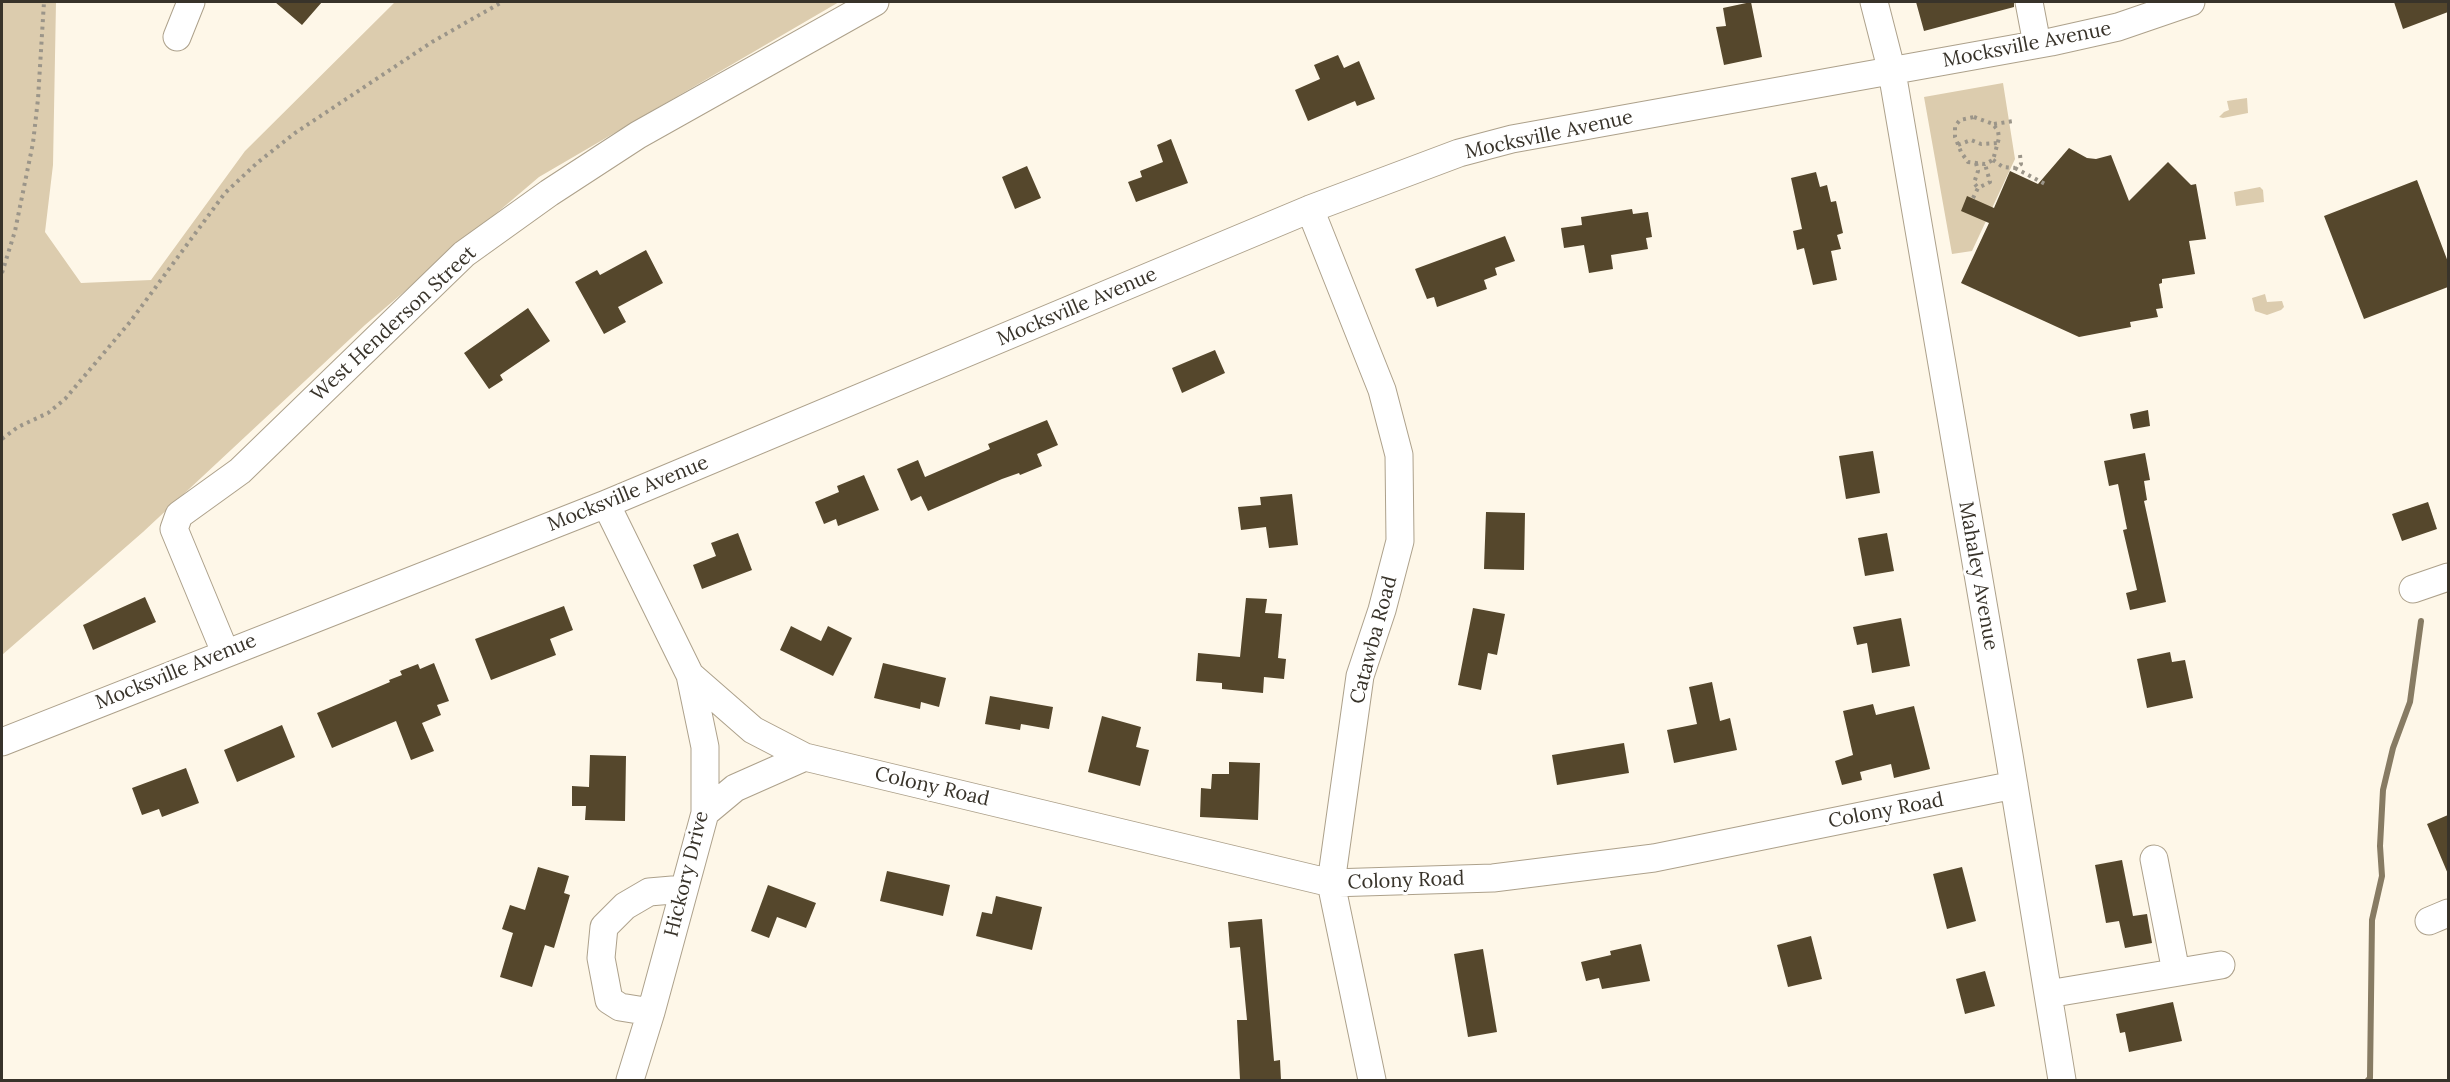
<!DOCTYPE html>
<html>
<head>
<meta charset="utf-8">
<style>
	body { margin:0 }
	#map { position:relative; width:2450px; height:1082px; overflow:hidden; background:#fef7e8; font-family:Lora,serif }
	canvas { display:block }
	.frame { position:absolute; inset:0; border:3px solid #38332a; pointer-events:none }
</style>
</head>
<body>
<div id="map">
<canvas width="2450" height="1082"></canvas>
<div class="frame"></div>
</div>
<script>
const g = document.querySelector('canvas').getContext('2d');
g.lineJoin = 'round';
function fillPath(path, color) { g.fillStyle = color; g.fill(path, 'evenodd'); }
const shape = rows => new Path2D(rows.map(r => 'M' + r).join(''));
function stroke(path, color, width, dash) { g.strokeStyle = color; g.lineWidth = width; g.lineCap = dash ? 'butt' : 'round'; g.setLineDash(dash || []); g.stroke(path); }
function drawText(font, color, halo, rows, align = 'center') {
  g.font = font + ' Lora,serif'; g.lineWidth = 6; g.setLineDash([]); g.textBaseline = 'middle'; g.strokeStyle = halo; g.fillStyle = color; for (const [text, x, y, turn = 0] of rows) {
    g.save(); g.translate(x, y); g.rotate((+turn || 0) * Math.PI / 180); g.textAlign = isNaN(turn) ? turn : align; if (halo) g.strokeText(text, 0, 0); g.fillText(text, 0, 0); g.restore();
  }
}
fillPath(shape([
	[2,2,56,2,53,165,45,232,81,283,151,280,245,151,395,2,839,2,539,177,365,325,143,532,2,655],
	[2003,83,2015,159,1972,251,1952,254,1924,97],
	[2247,98,2248,113,2223,118,2219,117,2224,112,2229,110,2227,101],
	[2260,187,2263,190,2264,202,2236,206,2234,192],
	[2265,294,2267,302,2282,301,2284,307,2281,310,2267,315,2255,311,2252,298]
]), '#dcccae');
stroke(shape([
	[2368,1080,2370,1078,2372,920,2382,876,2380,846,2383,790,2393,748,2410,702,2421,621]
]), '#877b63', 6);
fillPath(shape([
	[275,2,322,2,302,25],
	[1751,2,1762,57,1724,65,1716,27,1726,26,1723,8],
	[1916,2,2014,2,2014,7,1924,31],
	[2394,2,2448,2,2448,12,2403,29],
	[1338,55,1344,68,1359,61,1375,99,1357,106,1355,101,1308,121,1295,90,1320,79,1314,65],
	[1171,139,1188,183,1136,202,1128,182,1142,177,1140,171,1163,162,1157,145],
	[2069,148,2087,158,2096,159,2111,155,2129,201,2168,162,2191,185,2196,184,2206,239,2189,241,2195,274,2162,279,2162,283,2159,284,2163,308,2156,309,2158,317,2130,322,2131,327,2079,337,1961,283,1989,223,1961,211,1967,196,1994,208,2010,171,2038,184],
	[1027,166,1041,198,1015,209,1002,177],
	[1816,172,1820,187,1827,185,1831,202,1836,201,1843,233,1837,235,1841,249,1831,251,1837,280,1813,285,1804,248,1797,250,1793,231,1802,229,1791,178],
	[2417,180,2448,262,2448,287,2364,319,2324,216],
	[1632,209,1633,214,1648,212,1652,237,1646,238,1648,249,1611,255,1613,269,1589,273,1584,245,1564,248,1561,228,1582,225,1581,217],
	[1505,236,1515,261,1495,268,1497,275,1484,280,1487,289,1437,307,1434,297,1427,299,1415,269],
	[646,250,663,283,618,307,626,322,604,334,575,282,597,270,600,275],
	[528,308,550,341,500,375,503,380,489,389,464,353],
	[1215,350,1225,373,1182,393,1172,368],
	[2148,410,2150,426,2133,429,2130,414],
	[1047,420,1058,445,1037,454,1042,466,1020,475,1019,473,1002,479,928,511,921,496,911,501,897,469,918,460,925,477,990,449,988,444],
	[1873,451,1880,493,1846,499,1839,456],
	[2145,453,2150,480,2144,481,2147,500,2144,501,2166,602,2130,610,2126,593,2137,590,2123,530,2127,529,2118,484,2109,486,2104,461],
	[864,475,879,510,838,526,836,519,824,524,815,502,839,492,837,486],
	[1292,494,1298,545,1269,548,1266,527,1241,530,1238,507,1261,505,1260,497],
	[2428,502,2437,529,2402,541,2392,514],
	[1486,512,1525,513,1524,570,1484,569],
	[738,533,752,570,702,589,693,565,716,556,711,543],
	[1887,533,1894,571,1865,576,1858,538],
	[145,597,156,622,93,650,83,625],
	[1246,598,1267,599,1265,613,1282,614,1278,658,1286,659,1284,679,1264,677,1263,693,1222,689,1222,683,1196,681,1198,653,1240,657],
	[564,606,573,630,550,639,556,655,491,680,475,639],
	[1473,608,1505,614,1497,655,1488,653,1481,690,1458,685],
	[1901,618,1910,666,1872,673,1867,643,1857,645,1853,627],
	[791,626,821,641,828,626,852,638,833,676,780,650],
	[2170,652,2172,662,2185,660,2193,698,2147,708,2137,659],
	[434,663,449,701,437,705,441,715,422,723,434,751,411,760,396,721,332,748,317,713,390,682,389,680,402,675,400,671,418,664,420,669],
	[883,663,946,678,939,707,921,702,920,709,874,698],
	[1712,682,1720,721,1730,718,1737,750,1674,763,1667,730,1697,724,1689,687],
	[990,696,1053,707,1049,729,1021,724,1020,730,985,724],
	[1873,704,1876,715,1914,706,1930,769,1894,778,1891,764,1860,772,1862,780,1842,785,1835,761,1853,755,1843,711],
	[1102,716,1141,727,1136,747,1149,750,1140,786,1088,772],
	[282,725,295,757,237,782,224,750],
	[1624,743,1629,773,1557,785,1552,755],
	[590,755,626,756,625,821,585,820,586,806,572,806,572,786,589,787],
	[1229,762,1260,763,1258,820,1200,817,1201,788,1211,789,1212,774,1229,774],
	[186,768,199,803,162,817,159,809,142,815,132,788],
	[2448,815,2448,874,2427,824],
	[2122,860,2133,916,2147,914,2152,943,2125,948,2119,921,2106,923,2095,865],
	[538,867,569,876,564,893,570,895,554,948,545,945,532,987,500,977,513,933,502,929,510,905,525,910],
	[1962,867,1976,921,1947,929,1933,874],
	[887,871,950,885,943,916,880,901],
	[768,885,816,903,806,928,777,917,769,938,751,931],
	[996,896,1042,907,1032,950,976,936,982,912,992,914],
	[1262,919,1274,1061,1280,1060,1281,1080,1240,1080,1237,1020,1247,1020,1240,947,1230,948,1228,922],
	[1811,936,1822,979,1788,987,1777,945],
	[1641,944,1650,981,1602,989,1599,978,1586,981,1581,962,1611,955,1610,951],
	[1483,949,1497,1032,1468,1037,1454,954],
	[1985,971,1995,1006,1965,1014,1956,979],
	[2173,1002,2182,1041,2129,1052,2125,1032,2120,1033,2116,1014]
]), '#55472c');
const minor = shape([
	[1874,2,1892,72,2009,755,2062,1080],
	[2029,2,2037,44],
	[177,37,191,2],
	[1310,209,1382,390,1399,455,1400,541,1382,610,1360,676,1331,883,1372,1080],
	[606,504,690,675,705,747,705,813,651,1012,630,1080],
	[2413,589,2448,577],
	[225,652,174,529,179,515,240,471,464,254,549,193,638,135,875,2],
	[690,675,753,730,805,757,1331,883,1493,878,1654,858,2014,785],
	[2,742,606,504,1310,209,1459,153,1512,139,2051,42,2118,27,2191,2],
	[705,813,735,788,805,757],
	[2154,859,2176,972],
	[2429,921,2448,913],
	[2048,994,2221,965],
	[651,1012,620,1007,609,1000,601,958,604,927,625,906,649,892,684,889]
]);
stroke(minor, '#ada18b', 29);
stroke(shape([
	[1974,117,1993,124,1998,131,1999,138,1993,160,1985,164,1968,162,1961,152,1955,137,1955,126,1960,120,1974,117],
	[1994,124,2014,121],
	[1958,145,1971,140,1981,144,1997,143],
	[1993,160,2003,167,2015,168,2021,164,2020,155],
	[1976,163,1978,171,1974,183,1978,188],
	[2015,168,2047,185],
	[1973,198,1978,188,1990,182,1985,164],
	[2,273,15,231,33,143,38,99,44,2],
	[2,439,18,427,48,413,65,399,130,322,225,193,257,163,295,133,432,42,502,2]
]), '#9b9589', 4, [3, 4.5]);
stroke(minor, '#fff', 27);
drawText('20px', '#38332a', '#fff', [
	["Mocksville Avenue",2027,45,-11],
	["Mocksville Avenue",1549,135,-12],
	["Mocksville Avenue",1077,307,-23],
	["West Henderson Street",394,324,-43],
	["Mocksville Avenue",628,494,-22],
	["Mahaley Avenue",1978,576,80],
	["Catawba Road",1374,640,-75],
	["Mocksville Avenue",176,672,-22],
	["Colony Road",932,787,13],
	["Colony Road",1886,811,-11],
	["Hickory Drive",687,874,-76],
	["Colony Road",1406,881,-2]
]);
</script>
</body>
</html>
